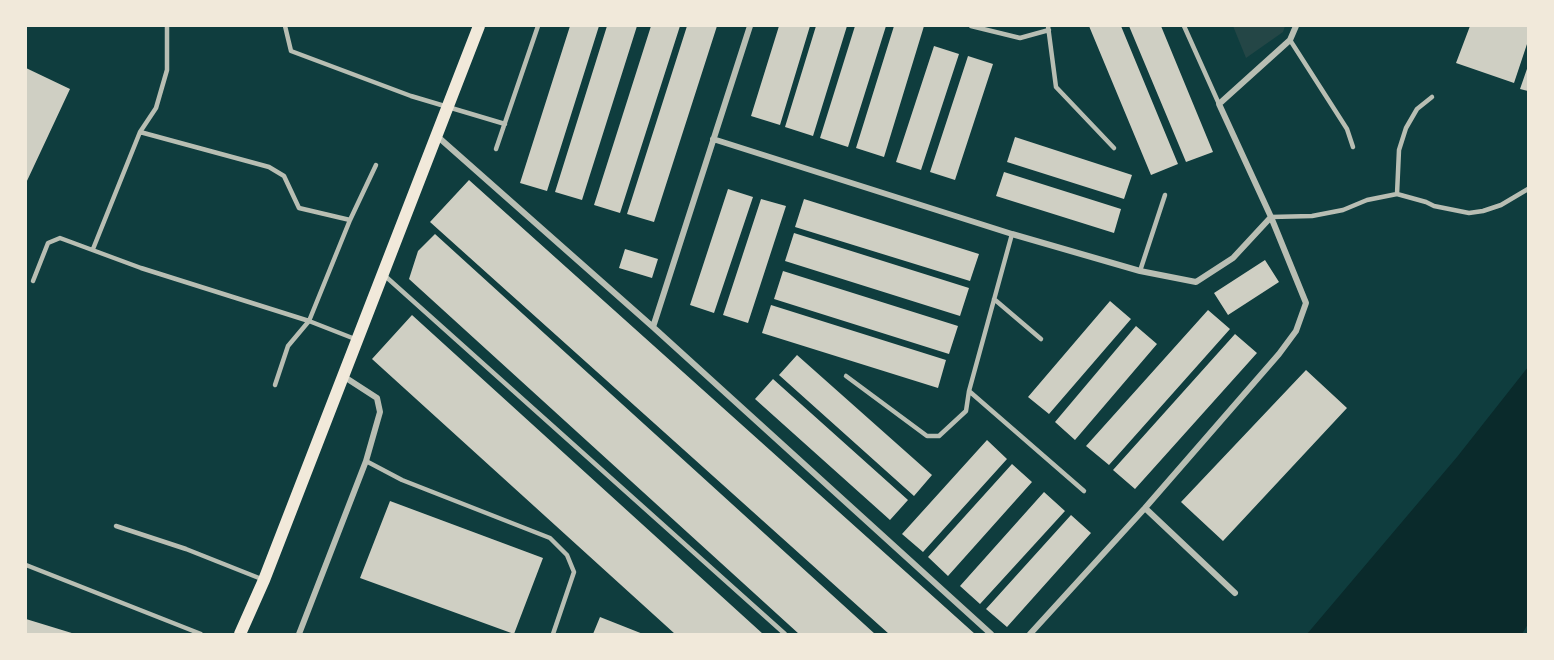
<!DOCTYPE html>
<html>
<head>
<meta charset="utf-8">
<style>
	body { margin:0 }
	#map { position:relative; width:1554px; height:660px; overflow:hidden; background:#0f3d3e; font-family:Raleway,sans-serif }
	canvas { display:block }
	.frame { position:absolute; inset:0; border:27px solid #f1e9da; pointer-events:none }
</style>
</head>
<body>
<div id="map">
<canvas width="1554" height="660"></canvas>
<div class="frame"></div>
</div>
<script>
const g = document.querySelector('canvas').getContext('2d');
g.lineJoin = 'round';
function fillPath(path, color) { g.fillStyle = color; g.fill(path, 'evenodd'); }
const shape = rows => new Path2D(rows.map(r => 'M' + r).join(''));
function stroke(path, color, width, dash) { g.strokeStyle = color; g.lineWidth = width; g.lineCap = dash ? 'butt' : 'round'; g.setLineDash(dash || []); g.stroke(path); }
fillPath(shape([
	[1233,26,1285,26,1283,32,1246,58]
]), '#244646');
fillPath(shape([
	[1528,367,1528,624,1522,634,1307,634,1457,457]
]), '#0a2a2b');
fillPath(shape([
	[570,26,599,26,547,191,520,183],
	[607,26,637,26,582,200,555,192],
	[651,26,680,26,620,213,594,205],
	[687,26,717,26,654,222,627,214],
	[779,26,810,26,780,125,751,116],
	[816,26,847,26,813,136,785,127],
	[855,26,886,26,848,147,820,138],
	[894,26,924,26,884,157,856,148],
	[1089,26,1121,26,1178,164,1151,175],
	[1129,26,1161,26,1213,152,1186,162],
	[1470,26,1528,26,1528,41,1514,83,1456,63],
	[934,46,959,54,921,170,896,162],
	[968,56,993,64,955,180,930,172],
	[1528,66,1528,91,1520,89],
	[26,68,70,89,26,183],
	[1015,137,1132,175,1124,199,1007,162],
	[1004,172,1121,209,1114,233,996,196],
	[469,180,975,634,889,634,430,222],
	[728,189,753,197,714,313,690,305],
	[761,199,786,206,748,323,723,315],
	[804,199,979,254,970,281,795,227],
	[794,233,969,288,960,316,785,261],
	[435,234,875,634,799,634,409,279,418,251],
	[625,249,658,259,652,278,619,268],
	[1265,260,1279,282,1228,315,1214,293],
	[783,271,958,326,949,354,774,299],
	[1110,301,1131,319,1049,414,1028,397],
	[771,305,946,360,938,388,762,333],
	[1208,310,1230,329,1109,465,1086,446],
	[412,315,763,634,675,634,372,359],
	[1136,326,1157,344,1075,440,1055,422],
	[1235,334,1257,353,1135,489,1113,470],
	[797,355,932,475,914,496,779,375],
	[1306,370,1347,408,1223,541,1181,502],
	[773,379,908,500,890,520,755,399],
	[987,440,1007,459,923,552,902,534],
	[1012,464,1032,482,948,576,928,557],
	[1044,492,1065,511,980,604,960,586],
	[390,501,543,558,514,634,360,578],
	[1071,515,1091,533,1007,627,986,609],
	[600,617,643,634,593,634],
	[26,619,75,634,26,634]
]), '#cfcfc3');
stroke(shape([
	[285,26,291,51,411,96,505,124],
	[971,26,1020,38,1049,30],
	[1048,26,1056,87,1114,148],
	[1184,26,1219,104],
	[1290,40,1347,129,1353,147],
	[140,132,269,167,284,176,299,208,350,220],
	[496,149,538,26],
	[1397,194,1399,150,1406,128,1417,109,1432,97],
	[1271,217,1312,216,1343,210,1367,200,1397,194,1426,202,1434,206,1469,213,1483,211,1501,205,1528,189],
	[93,249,140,132,156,108,167,70,167,26],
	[1140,271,1165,195],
	[384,275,785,634],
	[33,281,48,243,60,238,141,268,309,321,355,339],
	[994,299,1041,339],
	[846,376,927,436,939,436,966,411,969,391,1012,234],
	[275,385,288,346,309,321,350,220,376,165],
	[969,391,1084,491],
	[366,461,402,480,550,538,567,555,574,572,553,634],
	[116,526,186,549,264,580],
	[26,565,201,634]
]), '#b8beb3', 4.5);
stroke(shape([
	[437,136,653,327,991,634],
	[713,139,1012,234,1140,271,1196,282,1233,258,1271,217],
	[653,327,750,26],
	[1145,508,1235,593],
	[299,634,366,461,380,412,377,398,343,376],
	[1030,634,1145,508,1279,354,1296,331,1306,303,1271,217,1219,104,1290,40,1296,26]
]), '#b8beb3', 6);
stroke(shape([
	[240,634,264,580,479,26]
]), '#f1e9da', 12);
</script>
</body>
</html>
